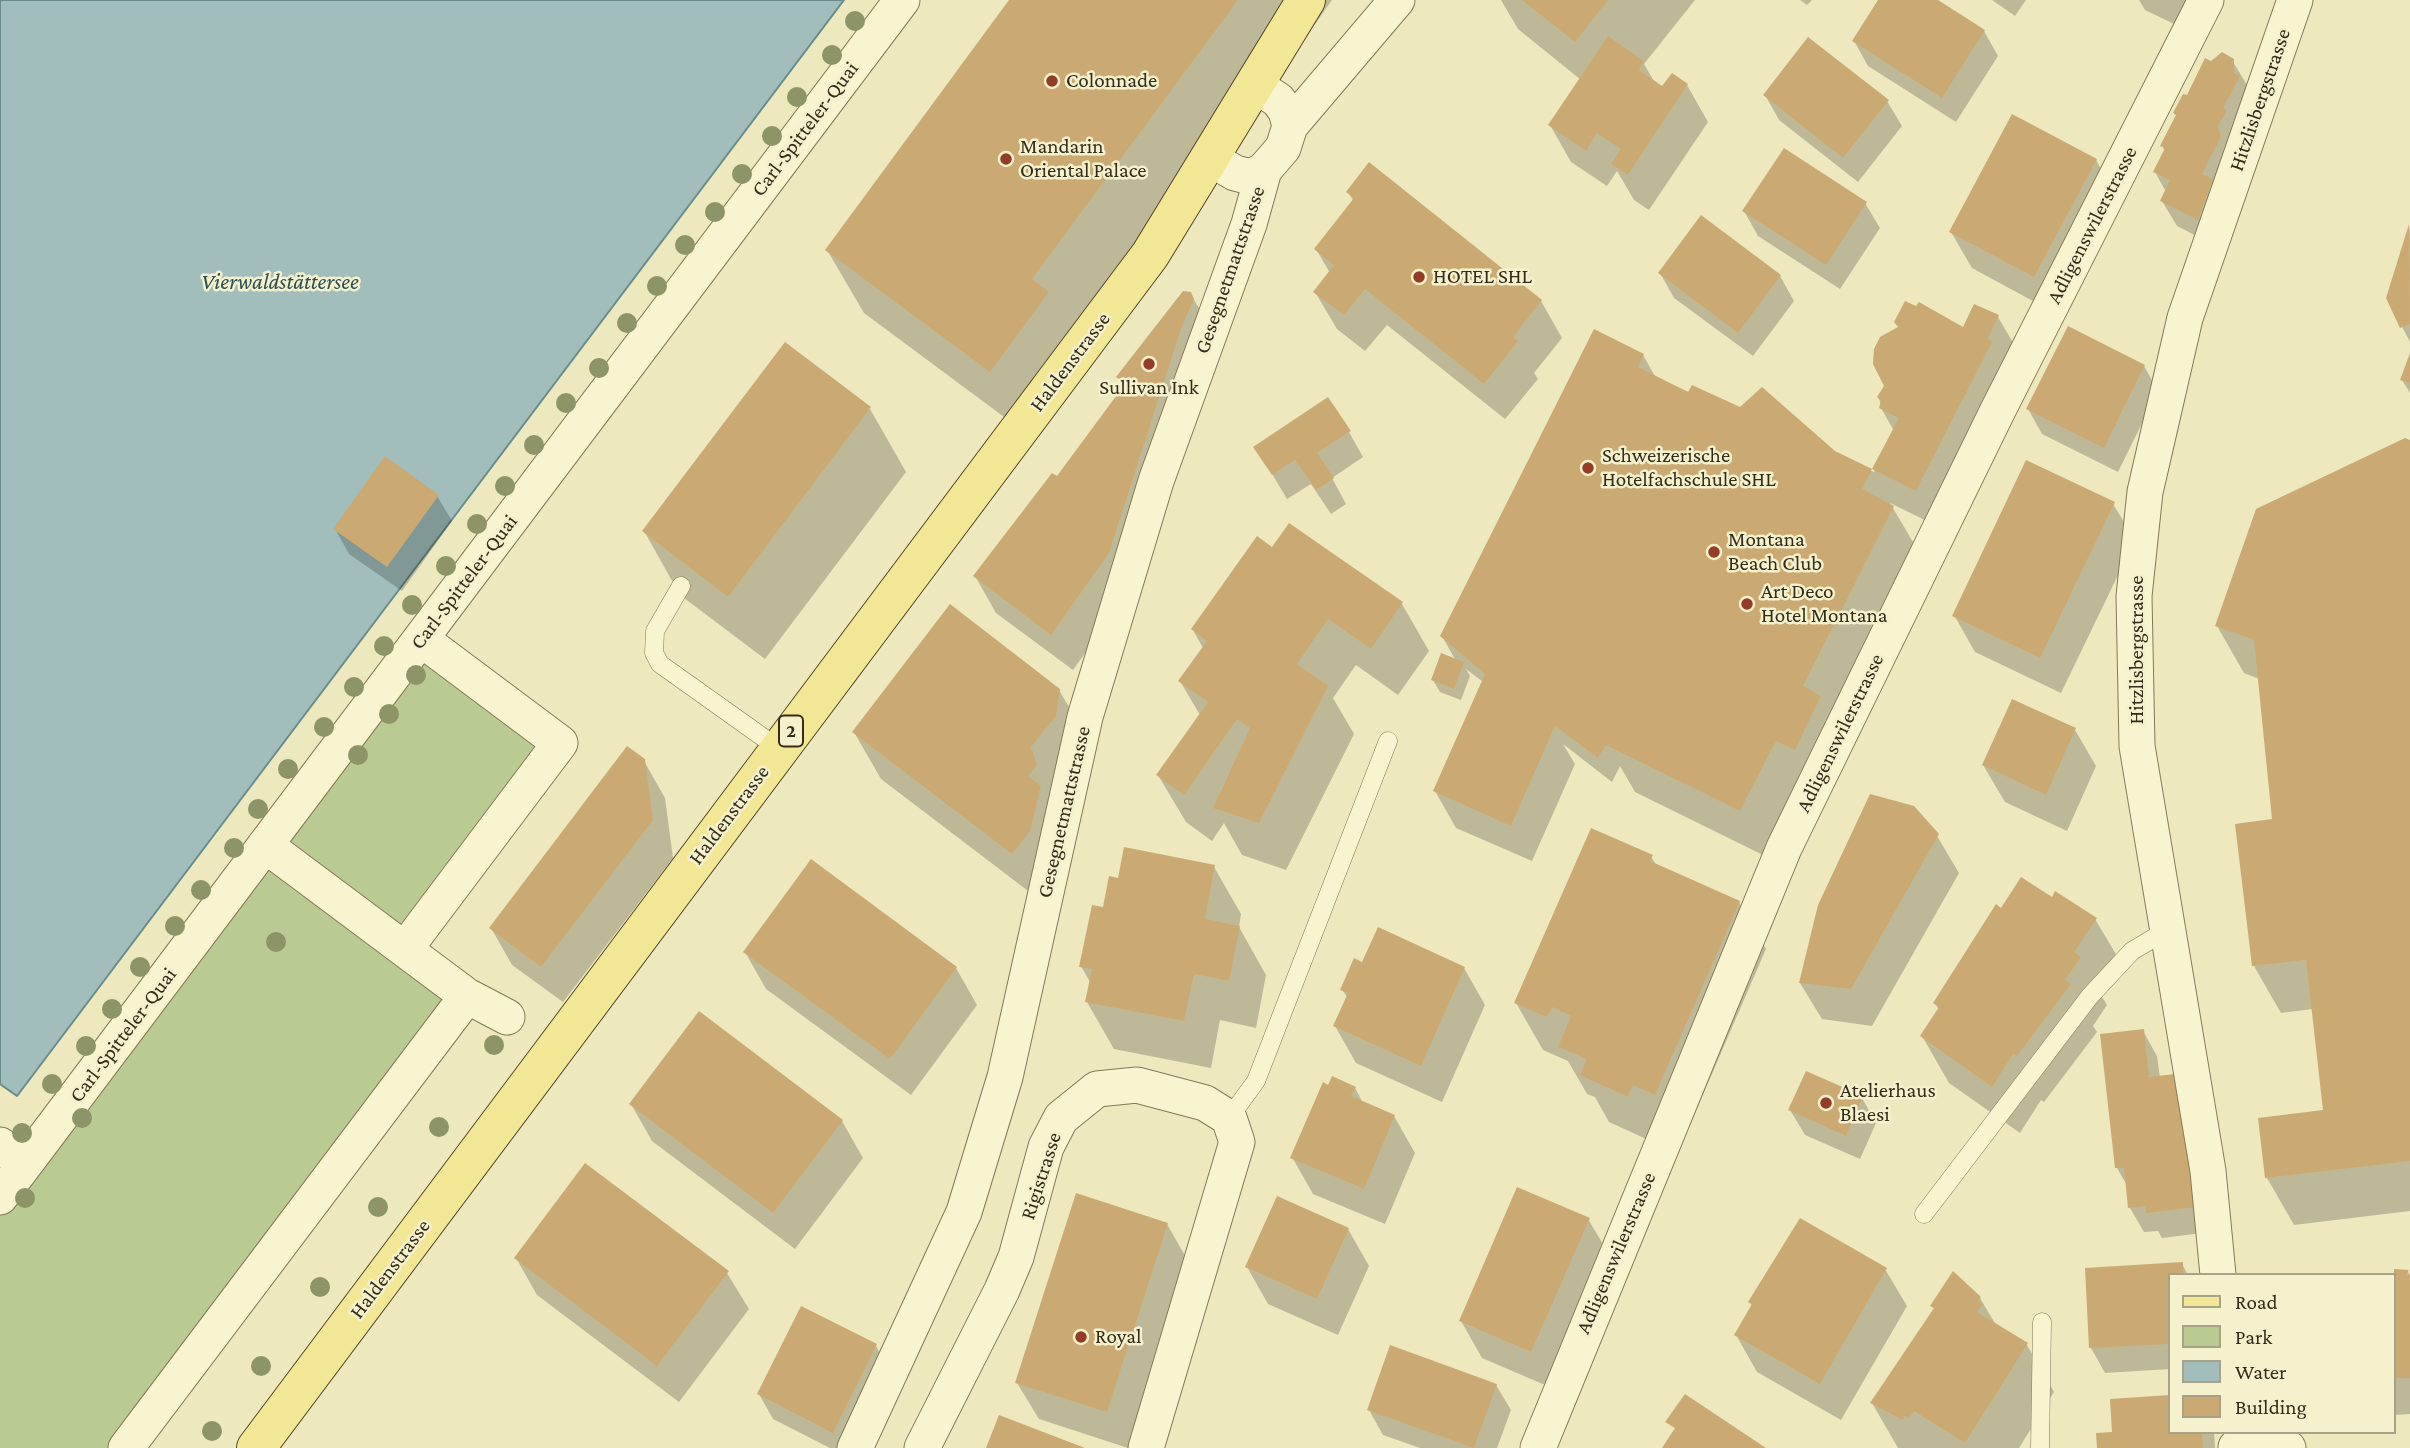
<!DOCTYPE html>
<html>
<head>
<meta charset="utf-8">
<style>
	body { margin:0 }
	#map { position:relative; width:2410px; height:1448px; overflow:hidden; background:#ede8be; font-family:"Crimson Pro",serif }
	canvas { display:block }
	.legend { position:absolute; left:2168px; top:1273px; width:228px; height:161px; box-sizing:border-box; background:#f5f1cd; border:2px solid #a8a286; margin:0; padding:9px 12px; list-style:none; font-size:21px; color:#342c1b }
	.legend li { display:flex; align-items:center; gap:14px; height:35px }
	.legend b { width:35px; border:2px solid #a8a286 }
</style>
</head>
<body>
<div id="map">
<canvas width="2410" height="1448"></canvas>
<ul class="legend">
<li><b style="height:9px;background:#f1e794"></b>Road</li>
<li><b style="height:19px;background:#b9cb92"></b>Park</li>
<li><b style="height:19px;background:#a1bebc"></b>Water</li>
<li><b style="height:19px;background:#cba973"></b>Building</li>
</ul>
</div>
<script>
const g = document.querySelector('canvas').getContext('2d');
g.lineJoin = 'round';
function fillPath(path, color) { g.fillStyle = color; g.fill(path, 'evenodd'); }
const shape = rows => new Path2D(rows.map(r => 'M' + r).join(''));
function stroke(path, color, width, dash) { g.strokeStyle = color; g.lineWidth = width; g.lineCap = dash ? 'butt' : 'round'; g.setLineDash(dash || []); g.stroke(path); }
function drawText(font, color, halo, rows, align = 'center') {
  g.font = font + ' "Crimson Pro",serif'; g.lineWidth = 5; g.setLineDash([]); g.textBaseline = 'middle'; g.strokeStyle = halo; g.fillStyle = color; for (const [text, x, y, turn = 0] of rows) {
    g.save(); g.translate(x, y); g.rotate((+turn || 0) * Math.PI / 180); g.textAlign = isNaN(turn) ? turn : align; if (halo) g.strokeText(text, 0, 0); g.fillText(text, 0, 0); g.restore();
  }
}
fillPath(shape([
	[421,639,560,743,405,949,467,996,126,1448,0,1448,0,1145,25,1164]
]), '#b9cb92');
const water = shape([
	[0,0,844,0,17,1096,0,1084,0,0]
]);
fillPath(water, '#a1bebc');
stroke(water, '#698c8a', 2);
fillPath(shape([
	[1011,0,1332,0,1027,434,864,313,827,250],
	[1501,0,1695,0,1644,64,1655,83,1663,88,1687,85,1708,122,1649,210,1634,200,1617,171,1607,186,1571,162,1550,125,1581,80,1518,29],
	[1800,0,1812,0,1807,5],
	[1880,0,1935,0,1984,31,1998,56,1956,122,1868,66,1854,41],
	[1992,0,2026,0,2015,16],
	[2139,0,2220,0,2206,27,2179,14,2174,24,2145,10],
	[2232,60,2247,85,2247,93,2212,244,2177,226,2162,201,2166,192,2155,172,2165,151,2162,146,2188,98,2211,63],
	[1765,95,1887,101,1902,126,1858,182,1779,120],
	[2096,160,2117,197,2055,313,1972,268,1951,232],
	[1348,192,1541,301,1562,338,1534,373,1538,379,1505,419,1387,325,1365,351,1337,329,1315,292,1330,273,1316,249,1354,202],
	[1865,203,1880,228,1840,289,1758,236,1744,211],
	[2410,228,2410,342,2387,298],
	[1660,273,1780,276,1794,301,1753,356,1674,298],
	[1190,293,1212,330,1130,590,1073,670,996,613,975,576,1058,479,1124,388,1118,377],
	[1998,317,2019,353,1937,526,1890,503,1920,554,1767,857,1635,792,1620,766,1612,782,1563,744,1575,764,1532,861,1456,828,1435,791,1483,682,1466,669,1470,676,1461,700,1440,692,1433,680,1456,661,1442,636,1643,355,1656,378,1874,472,1894,431,1881,408,1879,397,1964,330],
	[2410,357,2410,393,2402,380],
	[2144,366,2158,391,2118,472,2042,434,2028,409],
	[870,409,906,472,765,659,680,595,644,531],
	[1349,432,1363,457,1332,478,1346,504,1331,514,1311,484,1287,499,1256,447],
	[2410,442,2410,1211,2294,1225,2267,1178,2325,1111,2313,1009,2281,1013,2254,966,2236,825,2274,821,2259,679,2244,673,2217,626],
	[437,496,452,521,402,591,349,554,335,529],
	[2113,504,2135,540,2061,693,1975,652,1954,615],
	[1273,549,1402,604,1429,651,1398,695,1356,665,1333,698,1354,734,1286,870,1242,855,1224,823,1212,841,1186,822,1158,775,1200,715,1180,681,1203,648,1193,630],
	[1059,690,1087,738,1040,900,881,779,854,732],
	[2075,730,2096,766,2067,831,2005,802,1983,765],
	[644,761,665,798,673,858,563,1002,512,965,491,928],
	[1937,836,1959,873,1872,1026,1822,1019,1800,983],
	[1651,857,1657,866,1739,902,1766,949,1683,1141,1655,1143,1609,1122,1595,1097,1587,1094,1568,1061,1543,1050,1516,1003],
	[1214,867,1241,914,1239,927,1266,975,1256,1028,1220,1020,1211,1068,1114,1049,1087,1002,1091,984,1081,966,1120,880],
	[2052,899,2095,919,2123,966,2102,997,2107,1005,2093,1026,2097,1032,2044,1102,2041,1100,2020,1133,1949,1083,1922,1036,1939,1010,1935,1003,2002,910],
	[745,952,956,968,977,1005,911,1095,766,989],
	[1363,964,1464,968,1485,1005,1442,1102,1356,1063,1335,1026,1348,998,1342,990],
	[2143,1031,2157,1056,2160,1078,2210,1232,2162,1238,2158,1231,2144,1232,2130,1208,2128,1187,2117,1168],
	[1355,1088,1363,1103,1394,1116,1415,1153,1385,1224,1313,1194,1292,1157],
	[1862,1098,1876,1123,1860,1159,1805,1135,1790,1110],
	[631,1104,842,1121,863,1158,795,1249,652,1141],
	[1588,1219,1610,1256,1552,1388,1482,1358,1461,1321],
	[1167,1224,1188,1261,1128,1448,1039,1419,1017,1383],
	[1348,1229,1369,1266,1338,1335,1268,1304,1247,1267],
	[516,1258,727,1273,749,1309,679,1402,537,1295],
	[2182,1264,2188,1275,2170,1275,2170,1369,2105,1373,2091,1348],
	[1885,1269,1907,1306,1841,1420,1757,1372,1736,1335,1752,1307,1750,1302],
	[2395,1271,2408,1272,2410,1275,2410,1414,2394,1415],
	[1980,1298,1996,1325,2027,1345,2054,1392,2019,1448,1898,1448,1872,1403,1935,1310,1932,1306],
	[876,1346,890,1371,852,1448,830,1448,773,1419,759,1394],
	[1496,1385,1511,1410,1497,1448,1420,1448,1383,1435,1369,1410],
	[2170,1397,2170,1432,2214,1432,2215,1448,2099,1448,2114,1434,2112,1400]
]), '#0003');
fillPath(shape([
	[1009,0,1238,0,1032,279,1049,292,990,372,825,250],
	[1522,0,1608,0,1575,42],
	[1878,0,1938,0,1985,30,1942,98,1852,41],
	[1608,36,1644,61,1639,70,1662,86,1672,73,1688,84,1628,175,1611,164,1621,149,1597,133,1586,151,1548,125],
	[1808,37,1889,100,1843,158,1763,95],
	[2222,52,2234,59,2234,73,2240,76,2223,108,2227,110,2218,127,2221,137,2202,174,2213,179,2198,220,2160,201,2170,180,2153,172,2165,148,2160,146,2176,115,2173,113,2183,94,2187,95,2205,58,2211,61],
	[2012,114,2097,159,2034,277,1949,232],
	[1784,148,1867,202,1826,265,1742,211],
	[1369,162,1542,300,1513,337,1518,341,1484,384,1365,289,1344,315,1313,292,1334,265,1314,249,1354,198,1346,192],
	[1701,215,1781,275,1738,333,1658,273],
	[2409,224,2410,324,2400,328,2386,298],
	[1183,291,1191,292,1194,299,1182,326,1109,553,1051,635,973,576,1052,473,1057,476,1125,384,1116,377],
	[1905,301,1916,306,1919,302,1963,327,1974,304,1999,315,1988,338,1992,342,1916,491,1872,469,1899,418,1879,408,1881,401,1877,397,1884,386,1873,364,1874,349,1880,337,1898,327,1894,322],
	[2068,326,2145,365,2104,448,2026,409],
	[1594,329,1644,354,1638,367,1688,392,1692,385,1740,407,1762,387,1835,451,1872,469,1862,489,1894,506,1803,686,1821,696,1795,750,1776,741,1740,811,1606,745,1598,758,1555,726,1511,826,1433,791,1485,674,1440,636],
	[785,342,871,407,728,597,642,531],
	[2410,353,2410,383,2400,380],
	[1328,397,1351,431,1317,453,1334,478,1316,490,1295,460,1272,475,1253,447],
	[2405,438,2410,440,2410,1161,2265,1178,2258,1118,2323,1110,2306,960,2252,966,2235,824,2272,819,2254,640,2215,626,2256,509],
	[385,456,439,495,387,567,333,529],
	[2026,460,2115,502,2040,658,1952,616],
	[1289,523,1403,602,1371,649,1328,619,1297,664,1328,686,1259,823,1213,808,1250,728,1237,719,1184,795,1156,775,1208,702,1178,681,1207,641,1191,629,1257,536,1272,547],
	[950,604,1060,689,1056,716,1031,747,1037,765,1028,776,1041,786,1030,831,1012,854,852,732],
	[1441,653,1464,662,1454,689,1431,680],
	[2012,699,2076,728,2046,795,1982,765],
	[627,746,645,759,653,820,541,967,489,928],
	[1870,794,1914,806,1939,834,1851,989,1799,983,1818,905],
	[1591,828,1653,855,1650,861,1740,901,1655,1095,1633,1085,1628,1097,1580,1075,1587,1059,1558,1047,1571,1016,1552,1007,1547,1017,1514,1003],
	[1124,847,1215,865,1205,919,1240,926,1229,981,1194,974,1184,1021,1085,1002,1092,969,1079,967,1092,905,1103,907,1109,876,1118,878],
	[811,859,957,967,890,1059,743,952],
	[2021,877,2052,897,2055,891,2097,918,2074,952,2081,957,2065,980,2071,984,2017,1056,2013,1054,1992,1087,1920,1036,1939,1007,1933,1003,1996,904,2001,908],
	[1378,927,1465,967,1421,1066,1333,1026,1348,993,1340,990,1354,958,1362,962],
	[699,1011,843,1120,773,1213,629,1104],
	[2144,1029,2149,1077,2183,1073,2197,1207,2146,1213,2145,1206,2128,1208,2124,1168,2115,1168,2100,1034],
	[1806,1071,1863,1096,1846,1136,1788,1110],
	[1332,1076,1356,1087,1351,1096,1395,1115,1364,1189,1290,1158,1323,1082,1328,1085],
	[585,1163,729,1271,657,1366,514,1258],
	[1517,1187,1590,1218,1531,1352,1459,1321],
	[1076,1193,1168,1223,1107,1412,1015,1383],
	[1277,1196,1349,1228,1317,1299,1245,1267],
	[1800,1218,1887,1268,1820,1384,1734,1335,1752,1304,1748,1302],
	[2183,1262,2183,1275,2170,1275,2170,1344,2089,1348,2085,1268],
	[2394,1269,2409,1270,2406,1275,2410,1275,2410,1378,2394,1378],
	[1953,1271,1981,1297,1978,1301,1983,1304,1977,1312,2028,1343,1965,1443,1914,1411,1909,1418,1905,1416,1903,1420,1870,1403,1934,1308,1930,1306],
	[801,1306,877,1344,833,1433,757,1394],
	[1390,1345,1497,1384,1474,1448,1367,1410],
	[1685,1394,1766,1448,1662,1448,1675,1428,1665,1422],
	[2170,1395,2170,1432,2202,1432,2203,1448,2097,1448,2096,1433,2112,1432,2110,1399],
	[999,1415,1085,1448,986,1448]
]), '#cba973');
const lane = shape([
	[681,586,655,631,654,653,660,664,778,748],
	[1229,1118,1256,1081,1388,741],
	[1924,1214,2090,996,2132,951,2167,930],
	[2040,1448,2042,1322]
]);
const street = shape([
	[1290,126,1397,0],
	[1209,158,1235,173,1251,177,1264,170,1283,148,1290,126,1286,111,1278,100,1255,85],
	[265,845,467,996,507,1017],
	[405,949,560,743,421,639],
	[0,1145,25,1164,902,0],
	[0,1197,25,1164],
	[2218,1275,2208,1171,2137,746,2134,596,2145,492,2185,318,2295,0],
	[2236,1447,2288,1448],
	[126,1448,467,996],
	[855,1448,964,1212,1005,1077,1085,717,1156,481,1249,224,1264,170],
	[922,1448,1002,1290,1016,1257,1046,1147,1061,1118,1097,1089,1137,1085,1205,1103,1229,1118,1237,1142,1146,1448],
	[1538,1448,1784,848,1997,412,2206,0]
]);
const primary = shape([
	[256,1448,1150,255,1306,0]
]);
stroke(lane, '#857857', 19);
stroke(street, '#857857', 37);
stroke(primary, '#52452b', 40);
stroke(lane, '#f8f4d0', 18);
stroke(street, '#f8f4d0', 35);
stroke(primary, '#f1e794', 38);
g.fillStyle = '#8c9468';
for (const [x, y] of [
	[855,21],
	[832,55],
	[797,97],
	[772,136],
	[742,174],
	[715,212],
	[685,245],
	[657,286],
	[627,323],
	[599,368],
	[566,403],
	[534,445],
	[505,486],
	[477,524],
	[446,566],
	[412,605],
	[384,646],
	[416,675],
	[354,687],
	[389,714],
	[324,727],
	[358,755],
	[288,769],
	[258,809],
	[234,848],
	[201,890],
	[175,926],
	[276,942],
	[140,967],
	[112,1009],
	[494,1045],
	[86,1046],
	[52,1084],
	[82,1118],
	[439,1127],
	[22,1133],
	[25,1198],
	[378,1207],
	[320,1287],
	[261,1366],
	[212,1431]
]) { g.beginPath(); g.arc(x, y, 10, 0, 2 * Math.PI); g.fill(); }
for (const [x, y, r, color] of [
	[1052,81,7,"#933c27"],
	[1006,159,7,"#933c27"],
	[1419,277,7,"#933c27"],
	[1149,364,7,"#933c27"],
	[1588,468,7,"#933c27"],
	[1714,552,7,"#933c27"],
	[1747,604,7,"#933c27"],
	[1826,1103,7,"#933c27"],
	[1081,1337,7,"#933c27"]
]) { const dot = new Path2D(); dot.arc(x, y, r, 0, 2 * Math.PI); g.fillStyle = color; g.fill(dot); stroke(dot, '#f5f1cd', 2.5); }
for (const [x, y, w] of [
	[791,731,24]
]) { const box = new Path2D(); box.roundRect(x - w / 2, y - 15.5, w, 31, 5); g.fillStyle = '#f5f1cd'; g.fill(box); stroke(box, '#342c1b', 2); }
drawText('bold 19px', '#342c1b', null, [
	["2",791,731]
]);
drawText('21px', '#342c1b', '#f5f1cd', [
	["Colonnade",1066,81],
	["Mandarin",1020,147],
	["Oriental Palace",1020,171],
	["HOTEL SHL",1433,277],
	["Sullivan Ink",1149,388,"center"],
	["Schweizerische",1602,456],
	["Hotelfachschule SHL",1602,480],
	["Montana",1728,540],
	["Beach Club",1728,564],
	["Art Deco",1761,592],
	["Hotel Montana",1761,616],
	["Atelierhaus",1840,1091],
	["Blaesi",1840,1115],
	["Royal",1095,1337]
], 'left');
drawText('21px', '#342c1b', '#f5f1cd', [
	["Hitzlisbergstrasse",2260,100,-71],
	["Carl-Spitteler-Quai",805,129,-53],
	["Adligenswilerstrasse",2092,225,-63],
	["Gesegnetmattstrasse",1230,270,-71],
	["Haldenstrasse",1070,362,-53],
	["Carl-Spitteler-Quai",464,582,-53],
	["Hitzlisbergstrasse",2137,650,-90],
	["Adligenswilerstrasse",1840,733,-64],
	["Gesegnetmattstrasse",1064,812,-77],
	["Haldenstrasse",729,815,-53],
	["Carl-Spitteler-Quai",123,1035,-53],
	["Rigistrasse",1041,1176,-72],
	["Adligenswilerstrasse",1616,1253,-67],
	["Haldenstrasse",390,1269,-53]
]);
drawText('italic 23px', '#2b4f54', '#f5f1cd', [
	["Vierwaldstättersee",280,282]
]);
</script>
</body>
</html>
